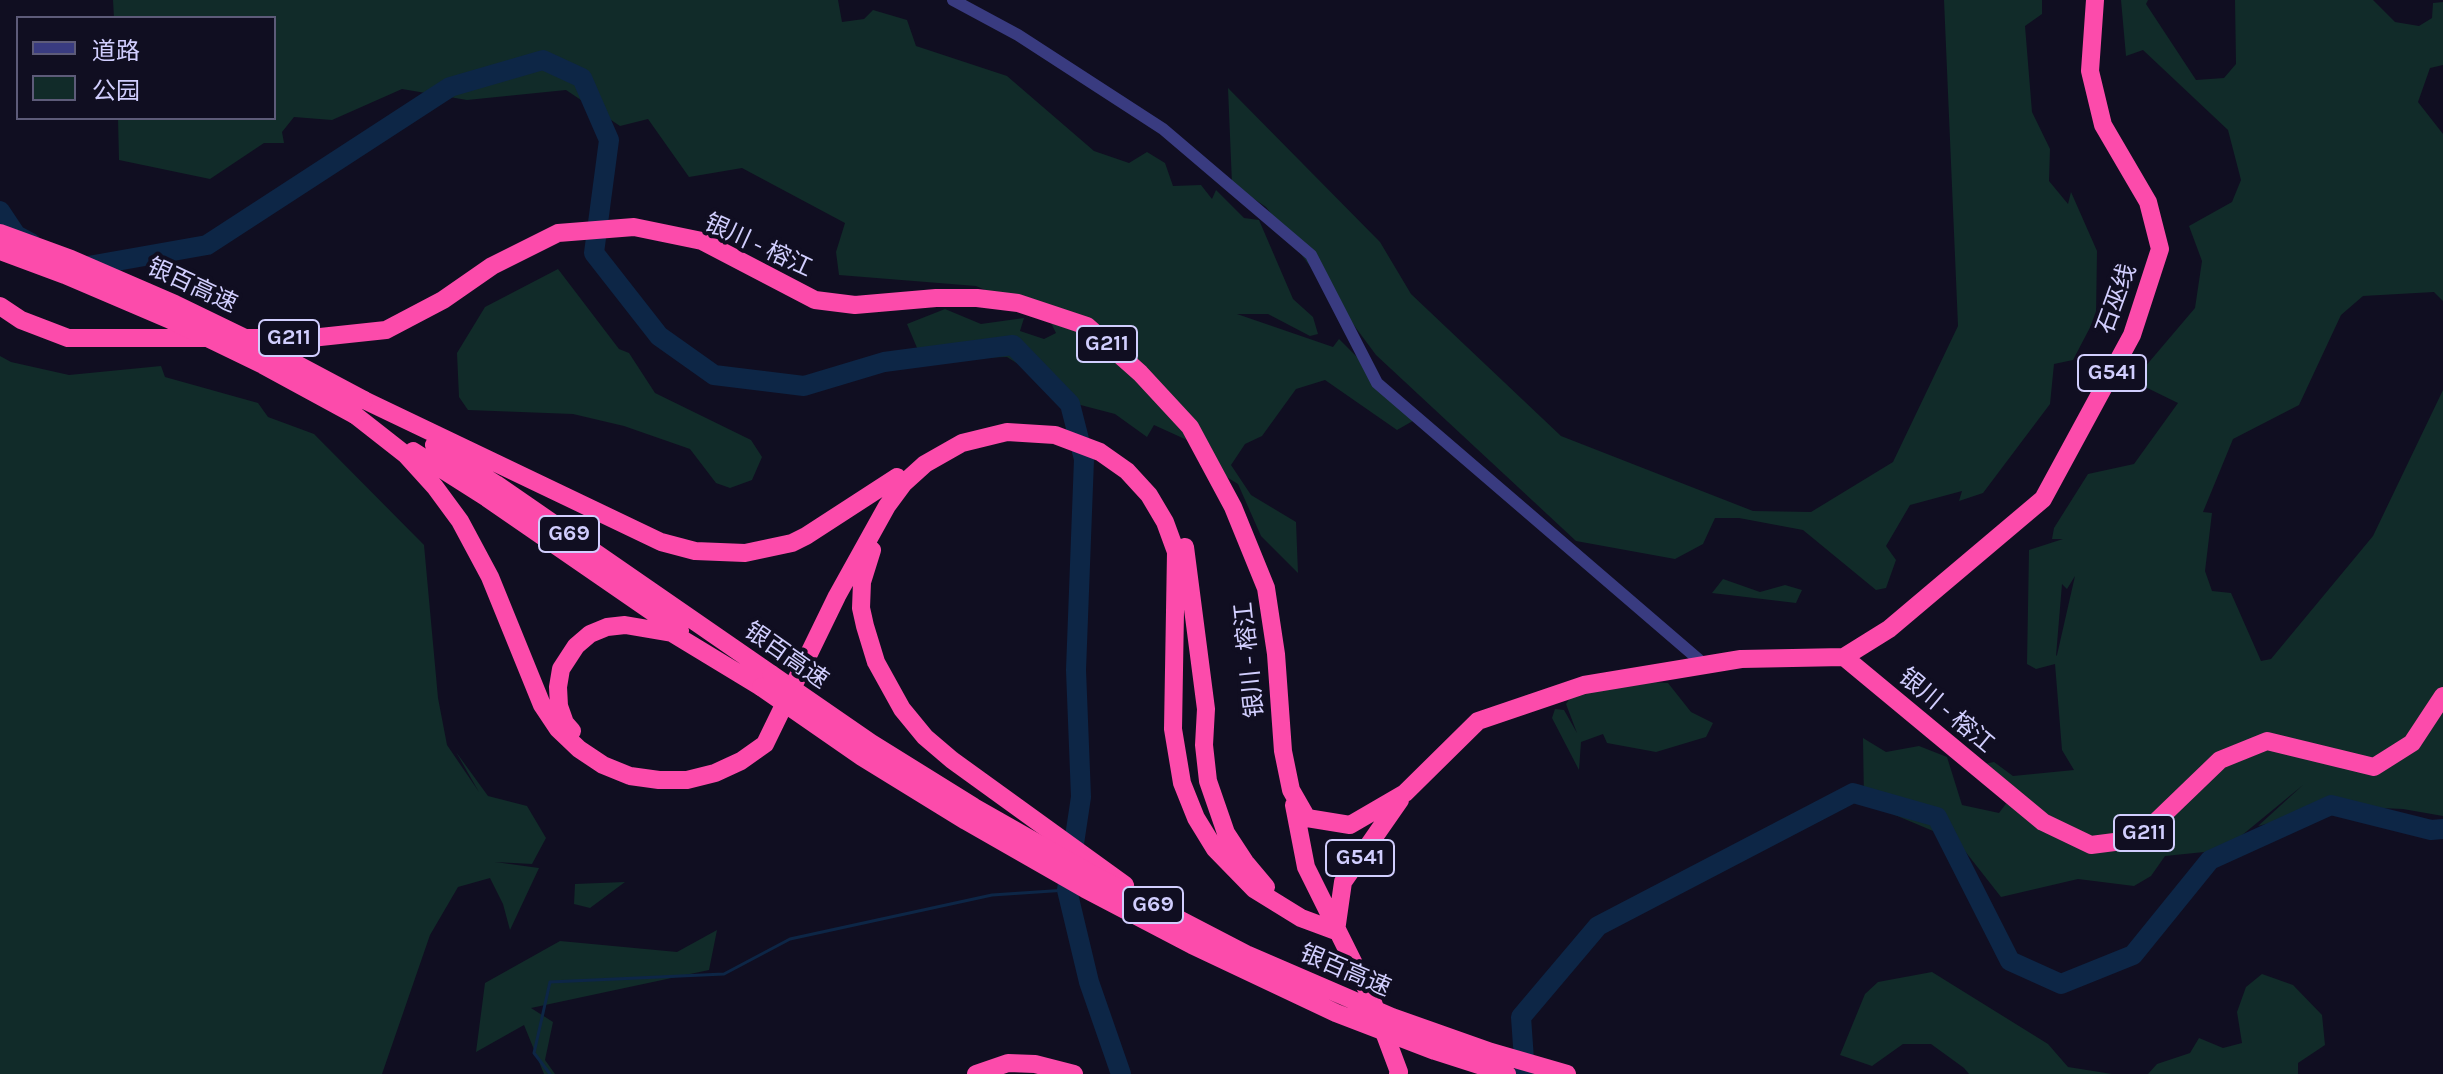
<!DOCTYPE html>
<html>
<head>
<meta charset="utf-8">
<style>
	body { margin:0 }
	#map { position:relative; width:2443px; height:1074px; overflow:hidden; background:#100e21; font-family:Karla,"Noto Sans SC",sans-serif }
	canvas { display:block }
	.legend { position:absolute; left:16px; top:16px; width:260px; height:104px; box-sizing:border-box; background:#100e21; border:2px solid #5d5b79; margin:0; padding:10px 14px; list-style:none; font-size:24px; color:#d1cefe }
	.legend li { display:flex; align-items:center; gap:16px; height:40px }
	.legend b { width:40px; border:2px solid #5d5b79 }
</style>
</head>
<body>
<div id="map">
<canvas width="2443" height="1074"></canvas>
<ul class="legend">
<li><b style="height:10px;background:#393b80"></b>道路</li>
<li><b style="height:22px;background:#112b29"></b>公园</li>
</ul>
</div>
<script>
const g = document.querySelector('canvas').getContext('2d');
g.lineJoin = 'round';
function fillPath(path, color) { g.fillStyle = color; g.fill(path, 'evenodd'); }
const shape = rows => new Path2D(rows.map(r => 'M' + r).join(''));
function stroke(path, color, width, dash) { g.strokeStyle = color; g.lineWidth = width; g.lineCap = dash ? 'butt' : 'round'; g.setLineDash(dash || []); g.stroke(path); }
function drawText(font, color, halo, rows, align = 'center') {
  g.font = font + ' Karla,"Noto Sans SC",sans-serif'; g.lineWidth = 8; g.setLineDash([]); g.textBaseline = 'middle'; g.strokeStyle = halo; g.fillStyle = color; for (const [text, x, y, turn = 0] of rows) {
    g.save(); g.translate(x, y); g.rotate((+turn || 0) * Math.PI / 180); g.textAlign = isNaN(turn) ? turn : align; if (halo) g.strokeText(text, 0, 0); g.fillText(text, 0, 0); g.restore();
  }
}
fillPath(shape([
	[113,0,838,0,842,22,864,19,873,10,907,20,916,46,1007,76,1094,151,1129,163,1147,152,1165,163,1173,186,1201,185,1212,199,1216,190,1244,218,1259,220,1293,299,1313,317,1318,334,1310,336,1268,314,1237,314,1333,347,1339,339,1418,418,1397,430,1325,380,1296,389,1262,436,1245,444,1231,465,1251,495,1296,522,1298,573,1261,536,1238,484,1220,473,1209,450,1154,425,1147,437,1115,414,1050,397,1039,377,1007,357,939,359,926,350,920,355,907,324,945,309,981,324,1024,318,1020,331,1044,339,1056,333,1048,317,976,286,839,275,836,252,845,223,742,168,689,177,648,119,620,126,566,90,467,100,402,89,332,120,294,117,282,132,284,143,264,143,210,179,119,160,118,118,274,118,274,18,114,18],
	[1944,0,2042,0,2042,14,2025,26,2032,112,2050,149,2049,181,2068,204,2071,192,2097,251,2096,316,2073,360,2054,364,2050,404,1983,493,1959,501,1962,491,1910,505,1886,546,1896,560,1886,588,1876,590,1803,530,1739,518,1715,518,1703,544,1675,559,1576,541,1376,355,1266,207,1232,184,1228,88,1380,242,1411,294,1561,436,1753,511,1811,512,1893,462,1958,326],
	[2121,0,2148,0,2146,4,2196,80,2224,78,2236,64,2235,0,2373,0,2395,22,2419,26,2432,18,2433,3,2443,2,2443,65,2430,68,2418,102,2443,134,2443,301,2434,292,2363,296,2341,315,2299,405,2233,439,2203,512,2212,513,2205,571,2212,591,2231,593,2261,661,2271,659,2373,536,2443,390,2443,816,2403,809,2336,806,2258,826,2303,785,2224,850,2165,856,2151,876,2134,886,2078,879,2001,897,1957,841,1864,802,1863,738,1886,752,1919,746,1947,757,1962,805,1999,813,2014,793,1984,764,1994,762,2013,776,2074,770,2062,750,2055,664,2036,669,2027,664,2029,550,2063,539,2052,539,2054,528,2088,474,2134,464,2178,403,2133,381,2195,308,2202,261,2189,226,2232,202,2241,180,2228,130,2143,50,2126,56],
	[2075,576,2057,655,2056,656,2062,584,2067,589],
	[558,269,619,349,629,353,655,393,751,440,762,457,752,480,730,488,716,483,690,449,624,426,573,414,468,410,459,397,457,353,485,307],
	[0,356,11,362,69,375,161,366,165,377,258,403,268,417,314,434,424,545,438,698,447,745,479,792,456,752,488,796,527,806,546,838,532,864,495,862,539,868,510,930,503,904,490,878,458,887,430,935,382,1074,0,1074],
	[1723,579,1760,592,1785,585,1802,590,1796,603,1712,593],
	[1653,682,1668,683,1691,712,1713,723,1706,737,1656,752,1607,743,1603,734,1581,742,1579,770,1552,718,1555,709,1564,710,1577,733,1566,704,1572,695],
	[625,882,590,908,574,904,575,884],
	[717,930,709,970,531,1008,553,1022,545,1060,555,1074,544,1074,524,1025,476,1052,485,983,560,941,677,952],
	[1932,972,2048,1044,2068,1067,2112,1074,1969,1074,1964,1068,1931,1044,1903,1044,1872,1066,1840,1055,1865,994,1878,982],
	[2262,974,2293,985,2322,1015,2325,1045,2298,1063,2298,1074,2148,1074,2157,1064,2190,1053,2199,1038,2223,1048,2242,1043,2237,1012,2246,987]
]), '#112b29');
stroke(shape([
	[550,1074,534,1053,550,982,724,974,790,939,992,895,1067,890]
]), '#0d2646', 3);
stroke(shape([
	[0,211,16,235,31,243],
	[77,268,207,245,450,87,543,60,582,78,609,140,594,253,659,336,714,375,804,386,884,362,1013,345,1070,404,1084,459,1076,670,1081,797,1067,890,1089,982,1121,1074],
	[1525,1074,1521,1017,1598,926,1853,793,1937,817,2010,961,2061,984,2133,955,2210,860,2331,805,2431,830,2443,829]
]), '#0d2646', 20);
stroke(shape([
	[953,0,1018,35,1163,129,1311,255,1377,383,1705,665]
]), '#393b80', 12);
stroke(shape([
	[0,306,21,320,68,338,210,338],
	[243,338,311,338,386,330,443,300,492,266,558,233,634,227,702,241,815,300,855,305,936,298,977,298,1018,303,1087,326,1140,373,1190,427,1233,507,1266,588,1276,654,1283,751,1291,790,1307,818,1350,825,1405,793,1478,721,1584,685,1741,659,1844,657,2043,822,2091,845,2138,839,2220,760,2267,741,2374,767,2412,743,2443,696],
	[364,400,661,542,695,551,745,553,792,543,806,536,897,477],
	[355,415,406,455,435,487,460,521,490,577,542,705,558,729,579,749,603,765,630,776,659,780,687,780,715,773,741,761,765,744,837,596,887,506,904,483,925,464,962,443,1007,432,1055,435,1100,452,1127,471,1149,495,1165,522,1176,552,1173,729,1182,783,1196,818,1215,849,1254,889,1301,918,1336,931],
	[434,445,496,484,771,674],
	[413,451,487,498,680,631],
	[1185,547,1206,709,1204,745,1208,781,1226,833,1245,862,1266,887],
	[872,550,862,582,861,608,865,626,876,662,902,709,925,737,952,760,1125,885],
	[1844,657,1889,629,2043,499,2132,335,2160,249,2148,202,2103,125,2090,71,2095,0],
	[572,731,565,723,559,706,558,687,561,669,576,646,590,634,607,627,625,625,672,633,761,687],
	[1294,805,1306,867,1372,1000,1399,1072,1398,1074],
	[1336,931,1343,882,1400,800],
	[976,1074,1008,1063,1035,1064,1074,1074]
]), '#fc4bab', 18);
stroke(shape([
	[0,233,71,259,175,304,270,350,364,400],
	[0,251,65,275,168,319,263,365,355,415],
	[771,674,871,743,974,807,1092,874,1246,954,1392,1017,1491,1052,1567,1074],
	[761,687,862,757,966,821,1085,889,1192,945,1336,1013,1435,1051,1507,1074]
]), '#fc4bab', 18);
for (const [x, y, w] of [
	[289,338,60],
	[1107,344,60],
	[2112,373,68],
	[569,534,60],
	[2144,833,60],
	[1360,858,68],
	[1153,905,60]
]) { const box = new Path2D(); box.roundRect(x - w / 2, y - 18, w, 36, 6); g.fillStyle = '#100e21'; g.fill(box); stroke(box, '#d1cefe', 2); }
drawText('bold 22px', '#d1cefe', null, [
	["G211",289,338],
	["G211",1107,344],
	["G541",2112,373],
	["G69",569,534],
	["G211",2144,833],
	["G541",1360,858],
	["G69",1153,905]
]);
drawText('24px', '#d1cefe', '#100e21', [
	["银川 - 榕江",758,246,25],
	["银百高速",192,286,25],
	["石巫线",2117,299,-70],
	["银百高速",786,656,35],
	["银川 - 榕江",1250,660,-96],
	["银川 - 榕江",1946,711,40],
	["银百高速",1345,971,23]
]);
</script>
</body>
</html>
